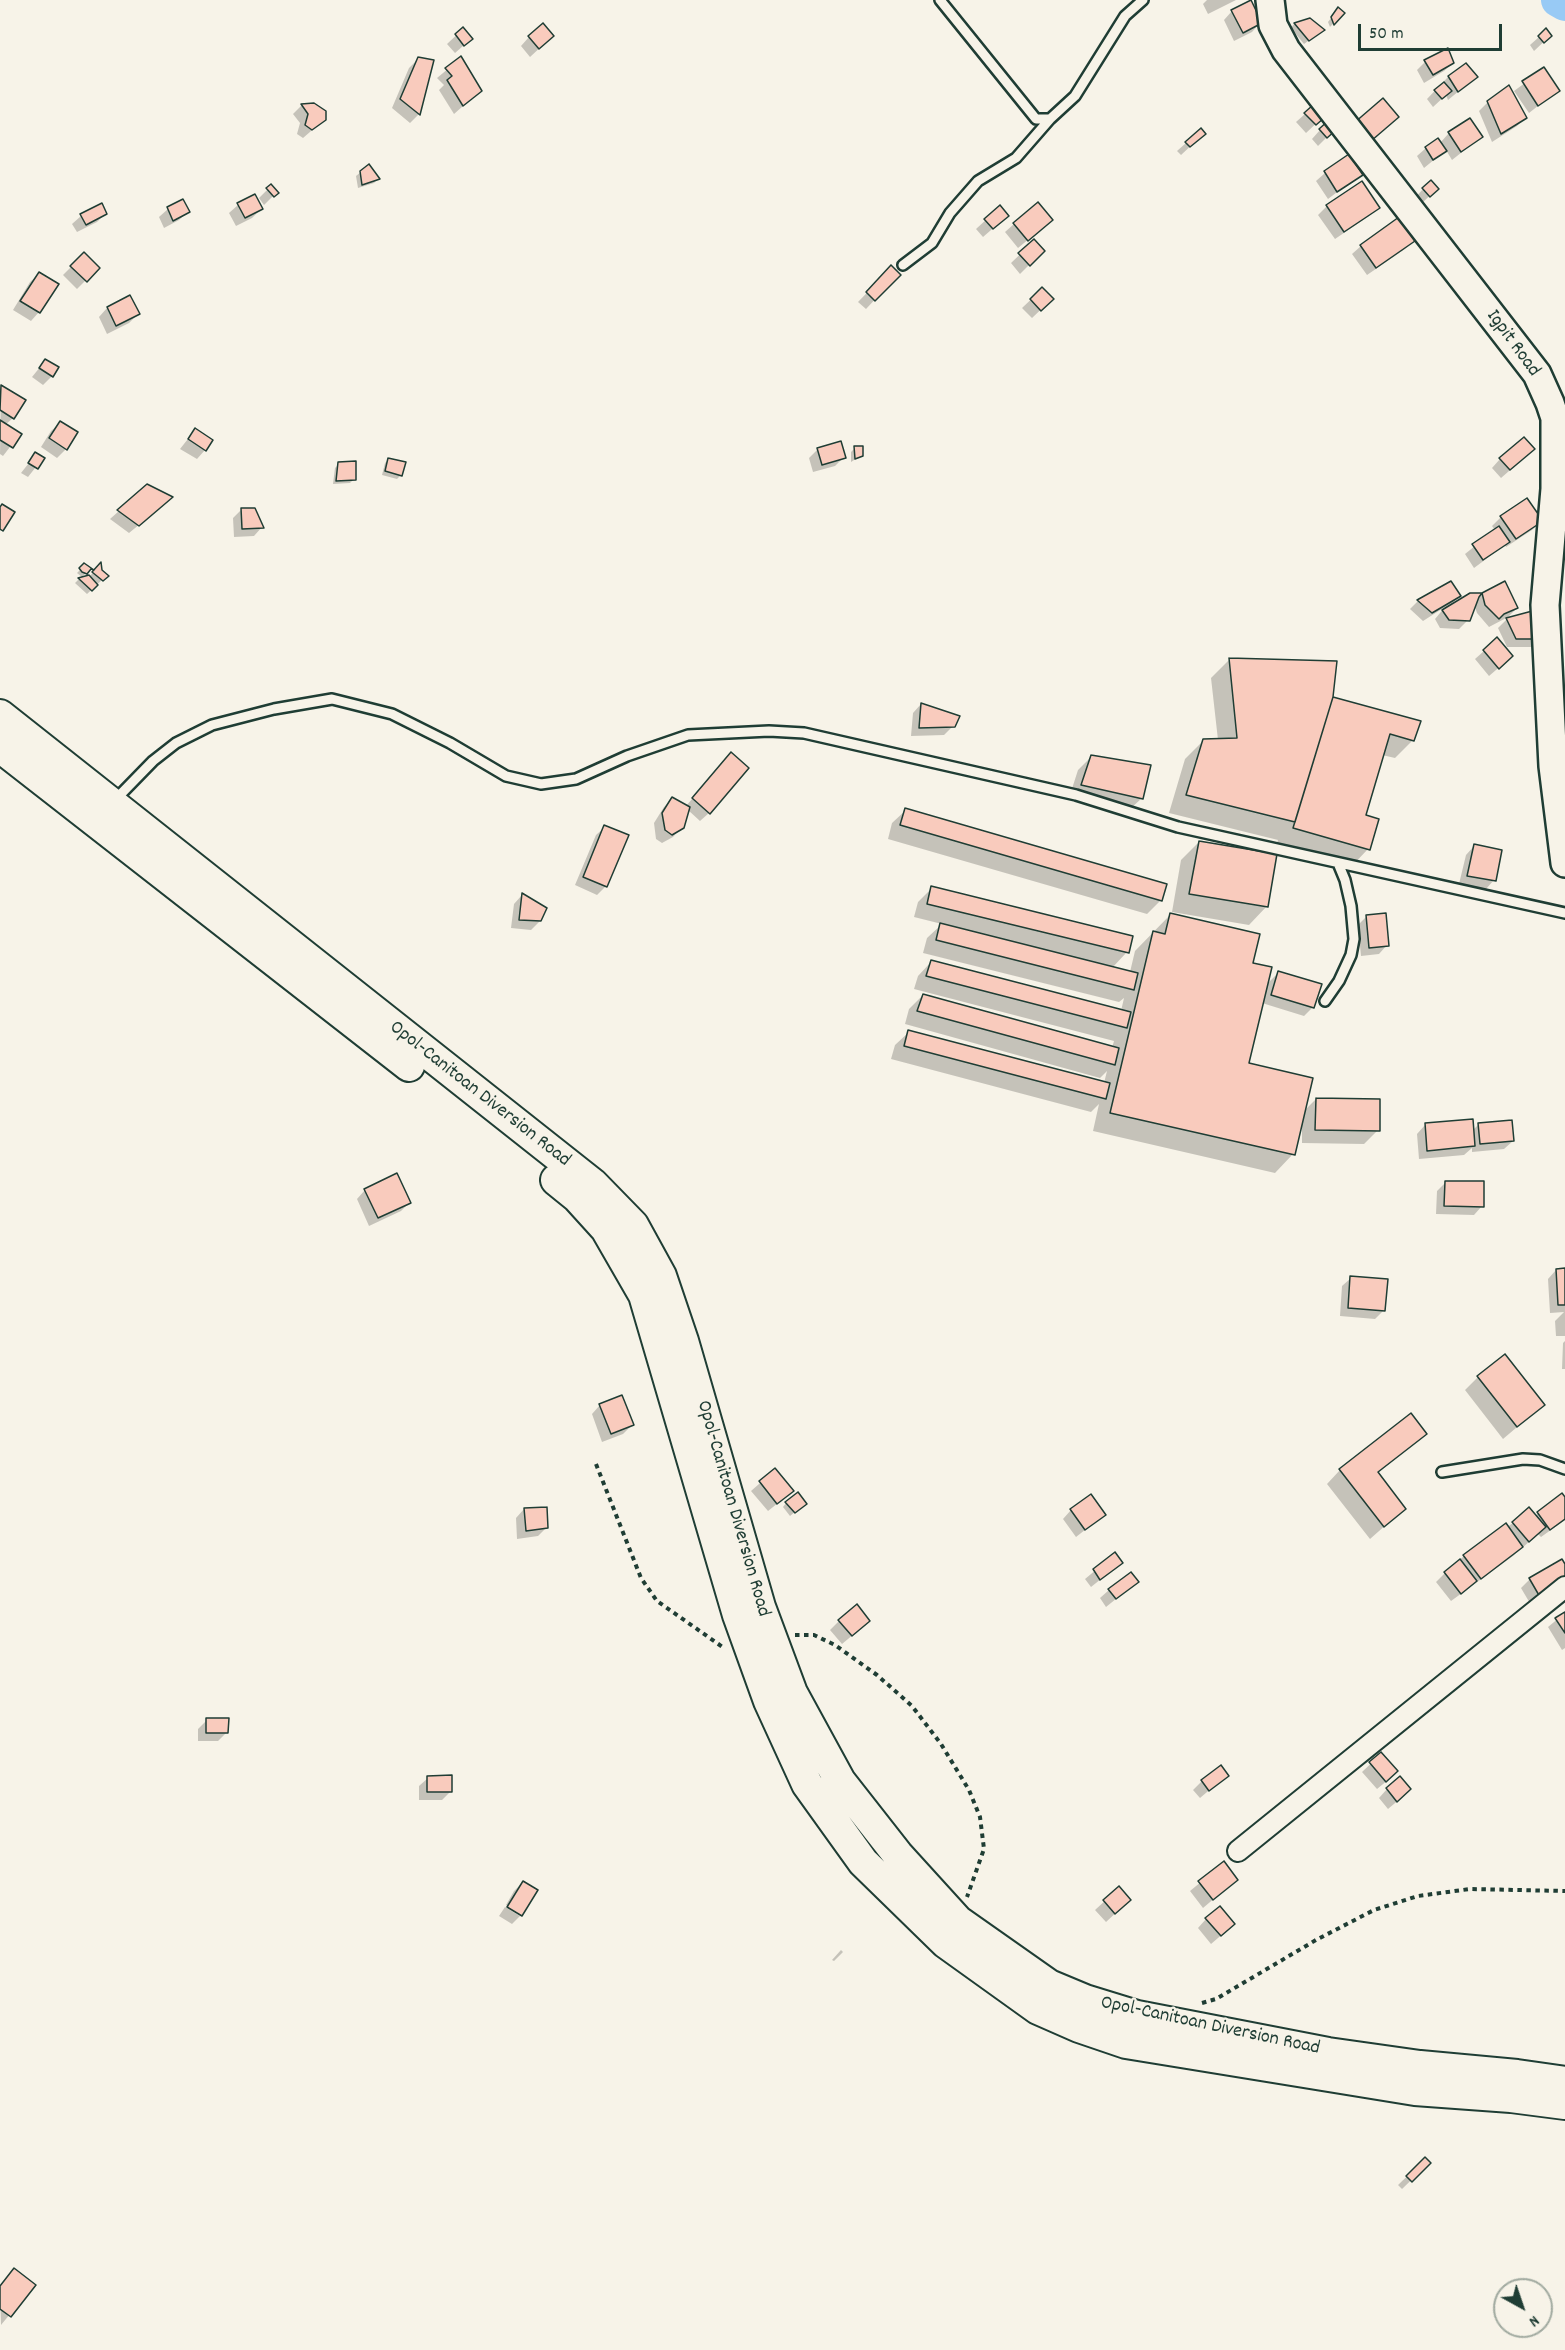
<!DOCTYPE html>
<html>
<head>
<meta charset="utf-8">
<style>
	body { margin:0 }
	#map { position:relative; width:1565px; height:2350px; overflow:hidden; background:#f7f3e8; font-family:Dekko,sans-serif }
	canvas { display:block }
	.north { position:absolute; left:1493px; top:2278px; width:60px; height:60px; box-sizing:border-box; background:#f7f3e8; border:2px solid #a1aaa0; border-radius:50%; rotate:140deg; font-size:16px; font-weight:700; line-height:24px; text-align:center; color:#1f3d34 }
	.north::after { content:''; display:block; margin:auto; width:21px; height:27px; background:#1f3d34; clip-path:polygon(50% 0,100% 100%,50% 72%,0 100%) }
	.scale { position:absolute; left:1358px; top:24px; width:144px; height:27px; box-sizing:border-box; border:3px solid #1f3d34; border-top:0; padding-left:8px; font-size:18px; line-height:21px; white-space:nowrap; color:#1f3d34; -webkit-text-stroke:4px #f7f3e8; paint-order:stroke }
</style>
</head>
<body>
<div id="map">
<canvas width="1565" height="2350"></canvas>
<div class="north">N</div>
<div class="scale">50 m</div>
</div>
<script>
const g = document.querySelector('canvas').getContext('2d');
g.lineJoin = 'round';
function fillPath(path, color) { g.fillStyle = color; g.fill(path, 'evenodd'); }
const shape = rows => new Path2D(rows.map(r => 'M' + r).join(''));
function stroke(path, color, width, dash) { g.strokeStyle = color; g.lineWidth = width; g.lineCap = dash ? 'butt' : 'round'; g.setLineDash(dash || []); g.stroke(path); }
function drawText(font, color, halo, rows, align = 'center') {
  g.font = font + ' Dekko,sans-serif'; g.lineWidth = 4.5; g.setLineDash([]); g.textBaseline = 'middle'; g.strokeStyle = halo; g.fillStyle = color; for (const [text, x, y, turn = 0] of rows) {
    g.save(); g.translate(x, y); g.rotate((+turn || 0) * Math.PI / 180); g.textAlign = isNaN(turn) ? turn : align; if (halo) g.strokeText(text, 0, 0); g.fillText(text, 0, 0); g.restore();
  }
}
fillPath(shape([
	[1207,0,1236,0,1208,14,1203,4],
	[1338,9,1343,13,1330,27,1328,22],
	[1232,11,1260,23,1252,32,1234,41,1224,20],
	[1310,20,1323,30,1304,44,1291,28,1294,24],
	[463,29,471,39,455,53,447,44],
	[1550,36,1534,51,1530,45,1539,37],
	[529,37,543,45,530,57,521,46],
	[461,58,480,91,454,114,439,90,444,85,437,78],
	[418,59,433,61,419,114,410,123,392,108,409,68],
	[1425,62,1453,63,1444,71,1424,83,1417,70],
	[1466,65,1476,77,1448,100,1446,95,1433,107,1427,99,1448,77],
	[1544,69,1558,90,1529,113,1514,91],
	[1488,102,1526,117,1517,126,1492,142,1479,111],
	[314,105,325,119,303,138,297,134,300,123,293,114,301,106],
	[1305,114,1322,118,1306,133,1296,122],
	[1335,129,1318,146,1312,139,1320,130],
	[1449,133,1481,137,1452,160,1446,150,1424,168,1417,156,1426,148,1440,143],
	[1195,142,1181,155,1177,151,1186,143],
	[361,172,378,179,374,183,358,188,356,176],
	[1325,173,1361,174,1328,199,1316,181],
	[271,186,276,193,264,205,259,198],
	[1423,189,1437,189,1421,204,1415,198],
	[183,201,188,212,179,220,164,228,159,217,168,209],
	[238,205,261,209,252,218,236,226,229,213],
	[1327,206,1378,207,1369,216,1335,239,1318,215],
	[1000,207,998,224,983,237,976,229],
	[105,214,97,222,77,232,72,224,81,216],
	[1014,224,1042,228,1018,248,1005,232],
	[1413,240,1405,249,1367,275,1352,254,1361,246],
	[1034,241,1043,251,1020,274,1011,263],
	[84,254,98,268,77,289,63,275],
	[891,268,898,275,866,309,858,302],
	[39,274,39,312,31,321,13,310,30,282],
	[1042,289,1052,299,1032,318,1022,308],
	[129,297,138,314,129,323,107,334,99,317,107,308],
	[45,361,52,376,43,385,32,377],
	[1,387,13,418,5,425,20,434,3,456,0,454],
	[60,423,66,449,57,458,41,447,51,431],
	[195,430,205,450,197,459,180,449],
	[855,448,862,455,851,462,851,452],
	[818,449,844,457,835,466,813,472,809,458],
	[36,454,43,458,28,477,21,473],
	[1524,458,1501,478,1492,468,1500,459],
	[389,459,401,475,397,479,382,475,385,463],
	[339,464,354,479,350,483,333,484,335,468],
	[147,486,162,506,129,533,110,519],
	[242,509,262,527,254,536,234,537,233,518],
	[1501,517,1541,521,1532,530,1506,547,1505,545,1474,568,1465,554,1495,530,1492,526],
	[85,565,86,573,82,577,77,573],
	[100,565,103,579,87,594,75,583,78,580,89,577],
	[1470,594,1482,595,1517,608,1508,617,1489,627,1477,613,1474,604,1468,620,1459,629,1440,628,1435,619,1445,607,1423,621,1410,609,1418,601,1459,596,1452,604],
	[1507,619,1541,638,1533,647,1507,647,1498,628],
	[1484,651,1503,664,1489,676,1475,659],
	[1229,660,1331,698,1413,740,1395,758,1382,755,1364,816,1368,849,1350,868,1276,846,1278,840,1169,813,1185,759,1203,741,1218,740,1211,678],
	[921,704,953,726,944,735,911,736,913,713],
	[1092,756,1142,798,1128,811,1069,798,1078,770],
	[723,763,709,813,700,821,688,810,682,827,673,837,662,843,656,839,654,823,664,807,672,799,686,806],
	[906,810,1161,900,1147,914,888,839,892,823],
	[605,827,606,886,597,895,575,885,596,835],
	[1199,842,1267,906,1249,925,1172,912,1181,860],
	[1474,846,1494,880,1486,889,1459,884,1466,855],
	[932,888,1127,952,1112,968,1130,972,1135,951,1170,915,1252,964,1266,985,1279,972,1313,1007,1304,1016,1262,1003,1248,1064,1303,1112,1316,1099,1378,1130,1364,1144,1302,1143,1302,1122,1293,1154,1275,1173,1093,1131,1099,1104,1091,1112,891,1059,895,1045,909,1032,1104,1083,1107,1071,1100,1078,905,1024,909,1009,923,995,1112,1048,1114,1041,914,989,918,976,931,962,1121,1011,1124,998,1119,1002,923,953,927,938,942,924,914,917,918,902],
	[522,895,540,921,531,930,511,928,514,904],
	[1367,916,1387,945,1379,954,1361,956,1358,925],
	[1479,1124,1513,1141,1504,1149,1472,1152,1472,1148,1464,1155,1419,1159,1417,1134,1425,1125,1472,1131],
	[1446,1182,1482,1206,1474,1215,1436,1214,1437,1191],
	[365,1190,409,1203,401,1211,369,1226,357,1199],
	[1565,1269,1565,1336,1556,1336,1555,1321,1564,1312,1550,1313,1548,1279,1556,1270],
	[1351,1278,1384,1310,1375,1319,1340,1316,1342,1286],
	[1565,1341,1565,1369,1562,1369,1563,1343],
	[1478,1377,1543,1405,1503,1439,1465,1390],
	[600,1405,632,1425,623,1434,602,1442,592,1414],
	[1425,1433,1377,1474,1404,1509,1370,1539,1327,1484,1340,1470],
	[775,1470,783,1499,768,1511,751,1491],
	[1562,1495,1565,1499,1565,1520,1541,1537,1538,1534,1513,1556,1451,1601,1436,1582,1445,1573,1464,1556,1513,1523,1535,1516],
	[786,1503,801,1507,790,1516,783,1507],
	[524,1509,547,1527,538,1536,517,1539,516,1518],
	[1071,1510,1104,1515,1076,1537,1063,1519],
	[1115,1554,1121,1563,1091,1587,1085,1579],
	[1565,1567,1562,1586,1531,1605,1521,1588,1530,1579],
	[1137,1582,1106,1607,1100,1598,1109,1590],
	[1565,1613,1565,1648,1562,1650,1548,1627],
	[839,1621,860,1629,842,1644,830,1630],
	[207,1720,227,1732,218,1741,198,1741,198,1729],
	[1381,1754,1388,1780,1377,1789,1362,1772],
	[1227,1775,1200,1798,1193,1790,1202,1781],
	[428,1778,451,1791,442,1800,419,1800,419,1786],
	[1387,1789,1401,1798,1388,1809,1379,1798],
	[1224,1863,1236,1880,1203,1908,1190,1891],
	[523,1882,521,1913,506,1905,514,1891],
	[1119,1888,1120,1909,1106,1922,1095,1910],
	[505,1907,520,1916,512,1924,499,1916],
	[1206,1919,1225,1932,1211,1944,1198,1928],
	[841,1950,843,1952,834,1961,832,1960],
	[1425,2159,1429,2163,1402,2189,1398,2185],
	[14,2270,34,2285,1,2325,0,2286]
]), '#0003');
stroke(shape([
	[1558,0,1565,4]
]), '#98caf5', 34);
const building = shape([
	[1251,0,1262,23,1243,33,1231,10,1251,0],
	[1338,7,1345,13,1334,25,1331,17,1338,7],
	[1310,18,1325,30,1309,41,1294,23,1310,18],
	[543,23,554,36,539,49,528,36,543,23],
	[463,27,473,39,464,46,455,34,463,27],
	[1546,28,1552,36,1544,43,1538,36,1546,28],
	[1448,48,1454,63,1433,75,1424,60,1448,48],
	[461,56,482,91,463,106,447,80,452,76,445,68,461,56],
	[418,57,434,60,420,115,400,99,418,57],
	[1466,63,1478,77,1458,92,1448,76,1466,63],
	[1544,67,1560,91,1538,106,1522,81,1544,67],
	[1444,82,1452,91,1442,99,1434,90,1444,82],
	[1509,85,1527,118,1501,134,1487,101,1509,85],
	[1383,98,1399,117,1371,141,1354,123,1383,98],
	[314,103,326,111,326,120,312,130,305,125,308,114,301,104,314,103],
	[1313,105,1324,118,1316,125,1304,113,1313,105],
	[1470,118,1483,137,1461,152,1448,132,1470,118],
	[1329,120,1337,129,1327,138,1319,129,1329,120],
	[1201,128,1206,134,1190,147,1185,142,1201,128],
	[1438,138,1447,151,1433,160,1425,147,1438,138],
	[1349,154,1363,175,1337,192,1324,171,1349,154],
	[369,164,380,179,362,185,360,171,369,164],
	[1431,180,1439,189,1430,197,1422,188,1431,180],
	[1362,181,1380,208,1344,232,1326,205,1362,181],
	[271,184,279,193,274,197,266,188,271,184],
	[255,194,263,209,245,218,237,203,255,194],
	[183,199,190,212,173,221,167,207,183,199],
	[1038,202,1053,220,1028,241,1013,223,1038,202],
	[102,203,107,214,86,225,80,214,102,203],
	[1000,205,1009,216,993,229,984,219,1000,205],
	[1399,217,1415,241,1376,268,1360,245,1399,217],
	[1034,239,1045,251,1030,266,1018,253,1034,239],
	[84,252,100,268,87,282,70,266,84,252],
	[891,265,901,275,875,301,866,292,891,265],
	[39,272,59,284,40,313,20,301,39,272],
	[1042,287,1054,299,1041,311,1030,299,1042,287],
	[130,295,140,314,116,326,107,307,130,295],
	[45,359,59,367,53,377,39,368,45,359],
	[1,385,26,400,14,419,0,410,1,385],
	[0,420,22,434,13,448,0,440,0,420],
	[60,421,78,432,67,450,49,438,60,421],
	[195,428,213,440,206,451,188,439,195,428],
	[1524,437,1535,449,1510,470,1499,458,1524,437],
	[841,441,846,458,822,465,817,448,841,441],
	[854,446,863,446,863,456,855,459,854,446],
	[35,452,45,458,38,469,28,463,35,452],
	[388,458,406,462,402,476,385,471,388,458],
	[356,461,356,480,336,481,338,462,356,461],
	[147,484,173,497,139,526,117,510,147,484],
	[1527,498,1543,521,1516,539,1500,516,1527,498],
	[2,504,15,512,3,531,0,529,0,507,2,504],
	[241,508,255,508,264,528,242,529,241,508],
	[1499,526,1510,542,1483,560,1472,544,1499,526],
	[101,562,102,570,109,576,103,581,92,572,101,562],
	[84,563,94,570,91,569,87,574,82,572,79,568,84,563],
	[89,575,98,585,92,591,78,578,89,575],
	[1451,581,1461,596,1432,613,1417,600,1451,581],
	[1505,581,1518,608,1504,614,1499,619,1485,605,1482,593,1505,581],
	[1470,593,1482,593,1479,597,1470,621,1449,620,1442,610,1470,593],
	[1536,610,1543,639,1516,639,1506,618,1536,610],
	[1497,637,1513,656,1499,669,1483,650,1497,637],
	[1229,658,1337,661,1333,697,1295,822,1186,795,1203,739,1237,738,1229,658],
	[1333,697,1421,721,1414,741,1390,734,1366,815,1379,819,1370,850,1293,828,1333,697],
	[921,703,960,716,955,727,919,728,921,703],
	[731,752,749,768,710,814,692,798,731,752],
	[1091,755,1151,765,1143,799,1081,785,1091,755],
	[672,797,690,807,684,828,672,835,665,830,662,813,672,797],
	[905,808,1167,884,1162,901,900,825,905,808],
	[604,825,629,835,607,887,583,877,604,825],
	[1199,841,1277,854,1268,907,1189,894,1199,841],
	[1474,844,1502,850,1496,881,1467,876,1474,844],
	[931,886,1133,936,1129,953,927,904,931,886],
	[522,893,547,908,541,921,519,920,522,893],
	[1170,913,1260,934,1253,963,1272,967,1249,1063,1313,1078,1295,1155,1110,1113,1153,931,1165,934,1170,913],
	[1386,913,1389,946,1369,948,1366,915,1386,913],
	[940,923,1138,973,1134,990,936,940,940,923],
	[931,960,1131,1012,1127,1028,926,976,931,960],
	[1278,971,1322,984,1314,1008,1271,995,1278,971],
	[923,994,1119,1048,1115,1065,917,1011,923,994],
	[908,1030,1110,1083,1106,1099,904,1046,908,1030],
	[1316,1098,1380,1099,1380,1131,1315,1130,1316,1098],
	[1473,1119,1475,1146,1427,1151,1425,1123,1473,1119],
	[1512,1120,1514,1141,1480,1144,1478,1123,1512,1120],
	[397,1173,411,1203,378,1218,364,1189,397,1173],
	[1445,1181,1484,1181,1484,1207,1444,1206,1445,1181],
	[1565,1268,1565,1305,1558,1305,1556,1269,1565,1268],
	[1350,1276,1388,1279,1385,1311,1348,1308,1350,1276],
	[1505,1354,1545,1405,1517,1427,1477,1376,1505,1354],
	[622,1395,634,1425,611,1434,599,1404,622,1395],
	[1411,1413,1427,1434,1378,1472,1406,1509,1384,1527,1339,1469,1411,1413],
	[775,1468,794,1491,777,1504,759,1481,775,1468],
	[798,1492,807,1504,795,1513,785,1502,798,1492],
	[1562,1493,1565,1497,1565,1519,1550,1530,1537,1512,1562,1493],
	[1091,1494,1106,1515,1085,1530,1070,1509,1091,1494],
	[547,1507,548,1528,526,1531,524,1508,547,1507],
	[1529,1507,1546,1527,1529,1542,1512,1522,1529,1507],
	[1506,1523,1523,1547,1481,1579,1463,1555,1506,1523],
	[1115,1552,1123,1563,1100,1580,1093,1569,1115,1552],
	[1460,1559,1477,1581,1461,1594,1444,1572,1460,1559],
	[1562,1559,1565,1564,1565,1582,1540,1597,1529,1578,1562,1559],
	[1131,1572,1139,1582,1116,1599,1108,1589,1131,1572],
	[857,1604,870,1621,852,1636,838,1620,857,1604],
	[1565,1612,1565,1633,1555,1618,1565,1612],
	[206,1718,229,1718,228,1733,206,1733,206,1718],
	[1381,1752,1398,1771,1386,1782,1369,1762,1381,1752],
	[1221,1765,1229,1776,1209,1791,1201,1780,1221,1765],
	[452,1775,452,1792,427,1792,427,1776,452,1775],
	[1400,1776,1411,1789,1397,1802,1386,1788,1400,1776],
	[1224,1861,1238,1880,1213,1900,1198,1881,1224,1861],
	[523,1881,538,1890,522,1916,507,1907,523,1881],
	[1119,1886,1131,1900,1115,1914,1103,1900,1119,1886],
	[1220,1906,1235,1924,1221,1936,1205,1918,1220,1906],
	[1425,2157,1431,2163,1412,2182,1406,2176,1425,2157],
	[14,2268,36,2285,11,2317,0,2309,0,2286,14,2268]
]);
fillPath(building, '#f9cbbd');
stroke(building, '#1f3d34', 1.5);
const lane = shape([
	[940,0,1036,119,1050,119,1075,96,1125,16,1143,0],
	[903,265,932,243,950,213,978,181,1016,158,1050,119],
	[115,800,153,761,176,743,212,725,274,709,332,699,392,714,450,743,506,776,541,784,576,779,627,756,688,735,769,731,804,733,1076,795,1178,827,1565,913],
	[1325,1001,1339,981,1351,955,1354,939,1351,906,1345,880,1338,863],
	[1442,1472,1523,1459,1540,1460,1565,1469]
]);
const street = shape([
	[1238,1851,1565,1587]
]);
const secondary = shape([
	[1270,0,1273,25,1286,50,1537,374,1550,403,1555,418,1555,489,1545,605,1553,766,1565,863]
]);
const primary = shape([
	[0,715,593,1184,633,1225,661,1276,683,1341,760,1607,792,1693,840,1781,898,1855,958,1921,1049,1985,1085,2000,1137,2016,1328,2053,1420,2066,1517,2075,1565,2082],
	[0,747,409,1066],
	[556,1180,577,1197,606,1229,644,1295,738,1615,769,1701,807,1784,863,1862,946,1943,1038,2009,1079,2027,1126,2043,1415,2090,1511,2097,1565,2104]
]);
stroke(lane, '#1f3d34', 14);
stroke(street, '#1f3d34', 24);
stroke(secondary, '#1f3d34', 32);
stroke(primary, '#1f3d34', 34);
stroke(shape([
	[596,1464,641,1578,657,1601,724,1648],
	[795,1635,814,1635,835,1645,877,1675,912,1706,941,1744,969,1790,980,1817,984,1849,967,1897],
	[1202,2003,1216,1999,1316,1940,1374,1910,1418,1896,1470,1889,1565,1891]
]), '#1f3d34', 4, [4.5, 4.5]);
stroke(lane, '#f7f3e8', 9);
stroke(street, '#f7f3e8', 20);
stroke(secondary, '#f7f3e8', 27);
stroke(primary, '#f7f3e8', 30);
drawText('20px', '#1f3d34', '#f7f3e8', [
	["Igpit Road",1512,344,54],
	["Opol-Canitoan Diversion Road",479,1095,38],
	["Opol-Canitoan Diversion Road",732,1509,74],
	["Opol-Canitoan Diversion Road",1210,2027,12]
]);
</script>
</body>
</html>
